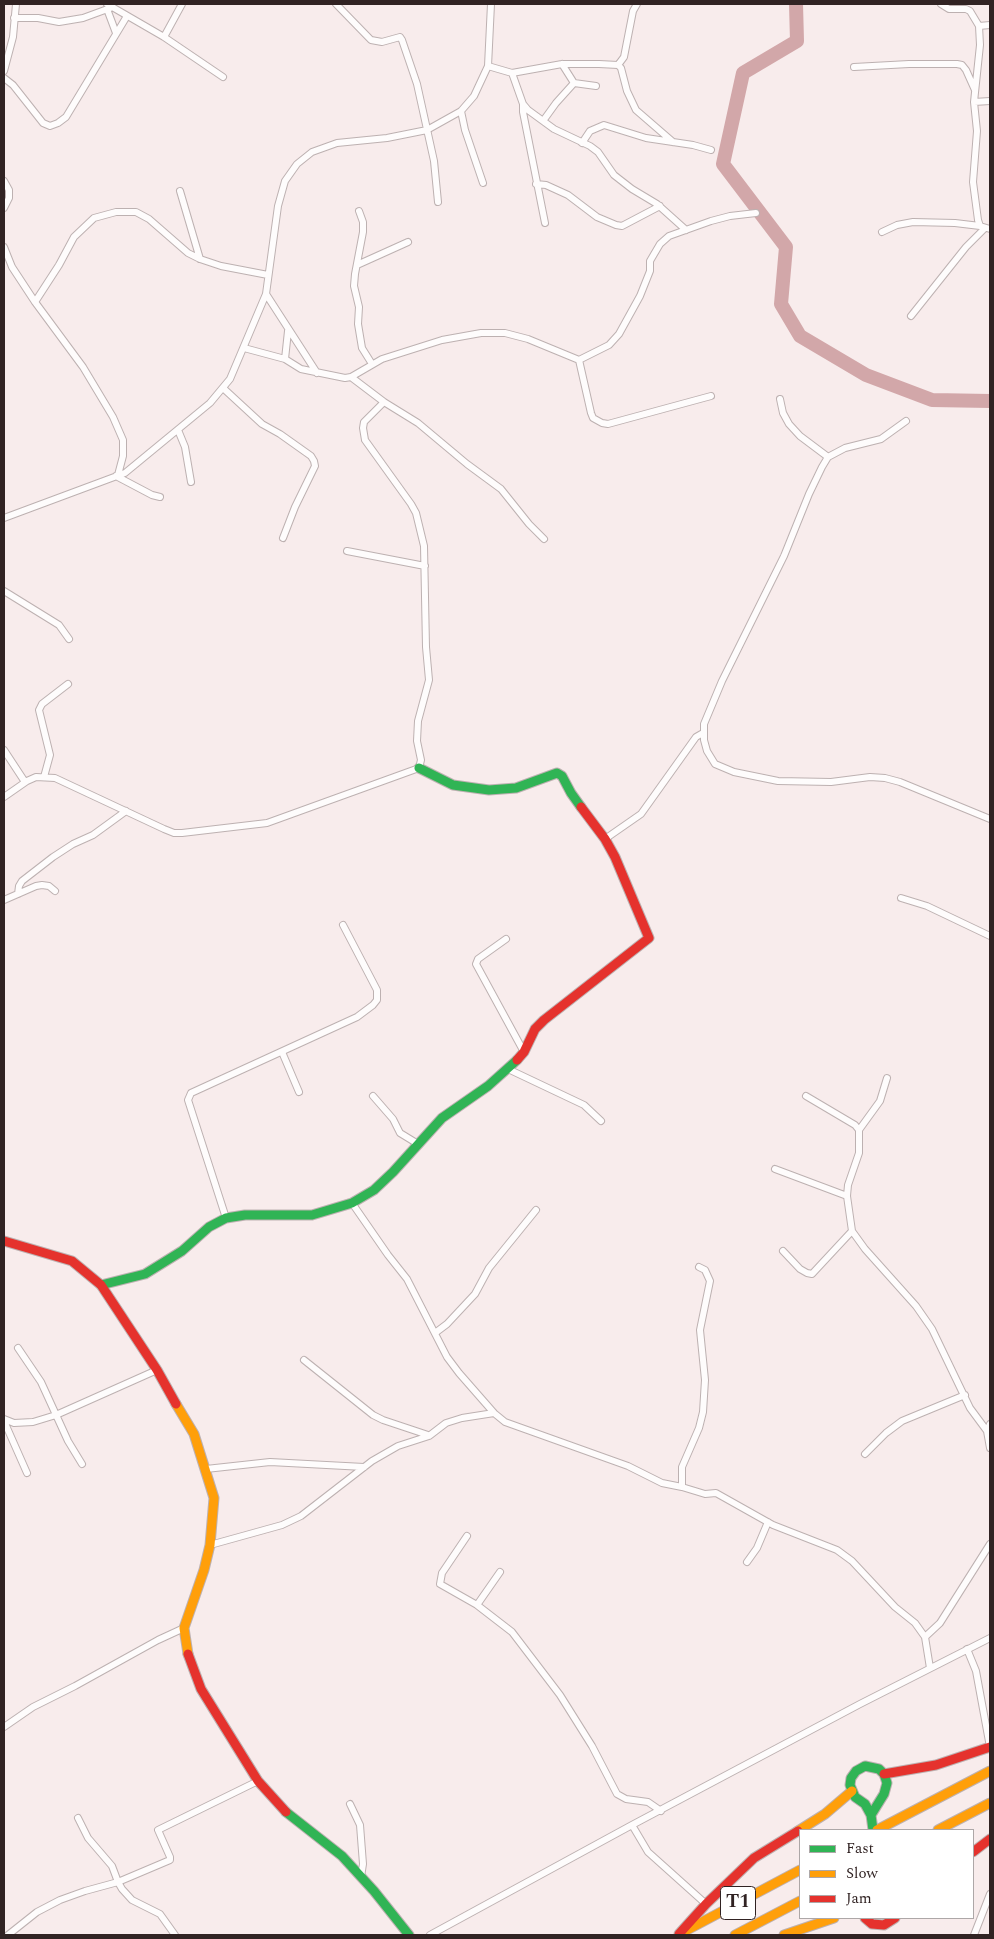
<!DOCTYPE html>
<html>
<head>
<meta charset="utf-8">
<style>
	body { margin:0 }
	#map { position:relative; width:994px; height:1939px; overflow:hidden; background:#f8ecec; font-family:Spectral,serif }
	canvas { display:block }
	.frame { position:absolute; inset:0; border:5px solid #312323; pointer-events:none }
	.legend { position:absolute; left:799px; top:1829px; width:175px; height:90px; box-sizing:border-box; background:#fff; border:1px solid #ada7a7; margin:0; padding:6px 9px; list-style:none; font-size:15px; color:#312323 }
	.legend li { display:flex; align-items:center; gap:10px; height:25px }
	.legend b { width:25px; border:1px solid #ada7a7 }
</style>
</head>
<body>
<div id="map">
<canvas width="994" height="1939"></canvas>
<div class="frame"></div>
<ul class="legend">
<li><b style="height:6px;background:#30b455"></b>Fast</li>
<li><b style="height:6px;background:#ff9f0a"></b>Slow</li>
<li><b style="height:6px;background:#e5322d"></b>Jam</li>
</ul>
</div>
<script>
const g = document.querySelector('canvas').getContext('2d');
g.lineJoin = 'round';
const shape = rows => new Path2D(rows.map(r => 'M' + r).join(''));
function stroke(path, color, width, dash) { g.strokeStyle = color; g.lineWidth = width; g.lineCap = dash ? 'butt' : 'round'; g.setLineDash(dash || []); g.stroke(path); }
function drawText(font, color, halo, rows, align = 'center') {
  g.font = font + ' Spectral,serif'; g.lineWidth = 5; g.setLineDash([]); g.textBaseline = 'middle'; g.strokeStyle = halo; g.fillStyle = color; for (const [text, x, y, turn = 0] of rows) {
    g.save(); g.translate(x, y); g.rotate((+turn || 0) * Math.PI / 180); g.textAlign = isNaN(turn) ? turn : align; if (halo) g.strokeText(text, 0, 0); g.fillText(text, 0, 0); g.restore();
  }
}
stroke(shape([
	[796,4,797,41,743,73,723,164,786,247,781,304,800,336,866,375,932,400,990,401]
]), '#d2a7a9', 14);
const street = shape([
	[107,4,164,37,223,77],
	[336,4,371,40,382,42,400,37,402,40,417,84,434,161,438,202],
	[941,4,949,9,966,9,970,11,979,26,980,45,974,102,977,131,973,182,978,220,980,226,990,229],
	[107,9,116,33],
	[14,18,38,18,59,22,83,18,113,7],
	[979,26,990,25],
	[164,37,182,4],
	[562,64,574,83,596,86],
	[618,65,624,57,633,11,637,4],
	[488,66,512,73,562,64,599,64,618,65,621,68,627,91,636,110,673,142],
	[854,67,909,64,957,64,962,65,966,70,975,90],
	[4,71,13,37,16,4],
	[512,73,523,104,528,110,554,129,590,146,598,152,614,175,632,189,657,204,686,230],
	[4,78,13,85,43,123,50,126,58,123,66,117,127,16],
	[974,102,990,101],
	[523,104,523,112,545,223],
	[461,111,465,130,483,183],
	[543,121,556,103,574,83],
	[582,143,590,131,604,125,646,138,693,145,711,150],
	[4,181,9,190,9,198,4,208],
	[536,184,546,185,568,195,597,217,616,225,622,226,660,206],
	[180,191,200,259],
	[359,211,363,222,363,232,355,274,354,286,359,307,358,324,362,348,372,364],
	[882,232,897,225,913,222,955,223,980,226],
	[4,247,12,267,35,302,83,367,113,417,123,440,123,456,118,475],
	[357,265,408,242],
	[266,294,317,373],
	[35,302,59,265,74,237,94,218,116,212,136,212,149,219,188,253,200,259,221,266,268,275],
	[911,316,966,247,985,228],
	[244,348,285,359,301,369,345,378,351,377,382,359,442,340,481,333,505,333,528,339,579,360,609,345,619,334,640,296,650,271,650,261,660,244,669,236,711,221,730,216,756,213],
	[285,359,288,331],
	[579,360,591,413,593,418,602,423,608,424,711,396],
	[351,377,384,402,418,423,467,464,501,489,529,524,544,539],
	[223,388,262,424,280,434,311,456,314,461,315,466,295,507,283,538],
	[780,399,783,413,789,424,800,436,828,457],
	[906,421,881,439,845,448,828,457,822,467,809,494,784,556,722,681,704,724,704,740,707,751,715,764,734,772,778,781,831,782,870,777,885,778,900,782,990,819],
	[178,430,185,447,191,482],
	[116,476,152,495,160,497],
	[4,518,125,473,210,403,230,379,266,294,278,206,285,181,297,164,312,152,337,143,387,138,427,130,461,111,474,96,488,66,491,4],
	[347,551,425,566],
	[4,591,59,625,69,639],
	[4,750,25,782],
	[44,777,50,755,39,710,42,704,68,684],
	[4,797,27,781,36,777,55,778,164,829,174,833,182,833,267,823,419,768,421,760,417,741,418,721,429,680,426,647,424,546,416,513,411,504,365,440,363,428,364,422,384,402],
	[605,839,641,814,696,737,703,733],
	[18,894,19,886,22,881,53,857,73,844,93,835,126,811],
	[901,898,927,906,990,936],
	[4,900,36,886,42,885,49,886,55,891],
	[506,939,478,959,476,964,524,1052],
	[282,1052,299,1092],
	[508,1069,584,1105,601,1121],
	[373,1096,393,1119,400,1133,418,1144],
	[806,1096,855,1125,859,1130,859,1153,848,1185,847,1196,852,1231,865,1249,916,1306,932,1329,970,1408,987,1431],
	[859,1130,880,1101,887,1078],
	[775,1169,847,1196],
	[352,1203,388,1255,407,1279,447,1357,459,1373,494,1413,505,1422,628,1466,662,1483,682,1487,705,1494,716,1493,773,1525,837,1550,852,1561,895,1607,915,1623,925,1637,930,1668],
	[226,1218,188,1100,191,1093,357,1017,373,1005,377,1000,377,990,343,925],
	[783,1251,800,1269,807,1273,812,1274,852,1231],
	[435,1333,447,1324,475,1294,489,1268,536,1210],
	[18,1348,41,1382,68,1441,82,1464],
	[304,1360,373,1415,383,1420,428,1435],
	[4,1419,14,1423,33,1422,56,1415,157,1370],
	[4,1421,27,1473],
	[990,1424,987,1431,990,1448],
	[865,1454,886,1433,902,1421,965,1395],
	[206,1469,270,1462,364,1467],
	[682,1487,682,1467,699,1428,703,1412,705,1380,700,1330,710,1281,705,1270,699,1267],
	[467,1536,442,1573,440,1584,477,1605,512,1632,560,1695,592,1746,617,1794,626,1799,648,1802,661,1811],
	[210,1545,282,1525,301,1516,372,1461,398,1446,429,1436,446,1423,462,1418,494,1413],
	[747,1562,757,1548,768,1522],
	[477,1605,500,1572],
	[925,1637,940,1623,990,1544],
	[967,1649,976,1671,990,1747],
	[4,1727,33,1707,75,1686,158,1640,184,1628],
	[350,1804,360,1825,363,1864,361,1877],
	[78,1818,88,1838,112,1866,118,1882,122,1889,132,1900,160,1914,175,1935],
	[632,1825,648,1852,706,1904],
	[8,1935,37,1912,60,1900,85,1891,118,1882,170,1860,170,1857,158,1830,258,1781],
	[430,1935,632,1825,860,1704,990,1638],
	[974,1935,990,1894]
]);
const fast = shape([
	[419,768,453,785,489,790,516,788,557,773,562,776,571,793,581,807],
	[101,1285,145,1274,182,1251,209,1227,226,1218,245,1215,312,1215,352,1203,374,1190,393,1172,442,1118,488,1086,517,1060],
	[286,1812,342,1856,374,1891,409,1935],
	[871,1815,884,1794,887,1783,884,1774,879,1769,865,1766,856,1771,851,1778,850,1785,855,1797,865,1804,871,1815,873,1830]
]);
const slow = shape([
	[176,1404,194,1434,214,1498,210,1545,204,1570,184,1628,188,1654],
	[877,1830,990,1771],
	[938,1830,990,1803],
	[798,1831,825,1814,852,1791],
	[687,1930,800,1870],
	[735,1935,800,1901],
	[784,1935,834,1918]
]);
const jam = shape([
	[517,1060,524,1052,535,1029,544,1020,649,938,615,857,605,839,581,807],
	[4,1241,72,1261,101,1285,157,1370,176,1404],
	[188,1654,201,1689,258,1781,286,1812],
	[884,1774,936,1765,990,1747],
	[973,1852,990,1839],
	[865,1918,872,1924,884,1925,895,1918],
	[679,1934,706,1904,754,1858,798,1831]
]);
stroke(street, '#bdb1b1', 8);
stroke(fast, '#bdb1b1', 11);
stroke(slow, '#bdb1b1', 11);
stroke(jam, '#bdb1b1', 11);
stroke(street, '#fefcfc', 6);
stroke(fast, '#30b455', 9);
stroke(slow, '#ff9f0a', 9);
stroke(jam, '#e5322d', 9);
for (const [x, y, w] of [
	[738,1903,35]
]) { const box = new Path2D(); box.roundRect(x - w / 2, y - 16.5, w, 33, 4); g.fillStyle = '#fff'; g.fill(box); stroke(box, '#312323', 1); }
drawText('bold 19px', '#312323', null, [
	["T1",738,1903]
]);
</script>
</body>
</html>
